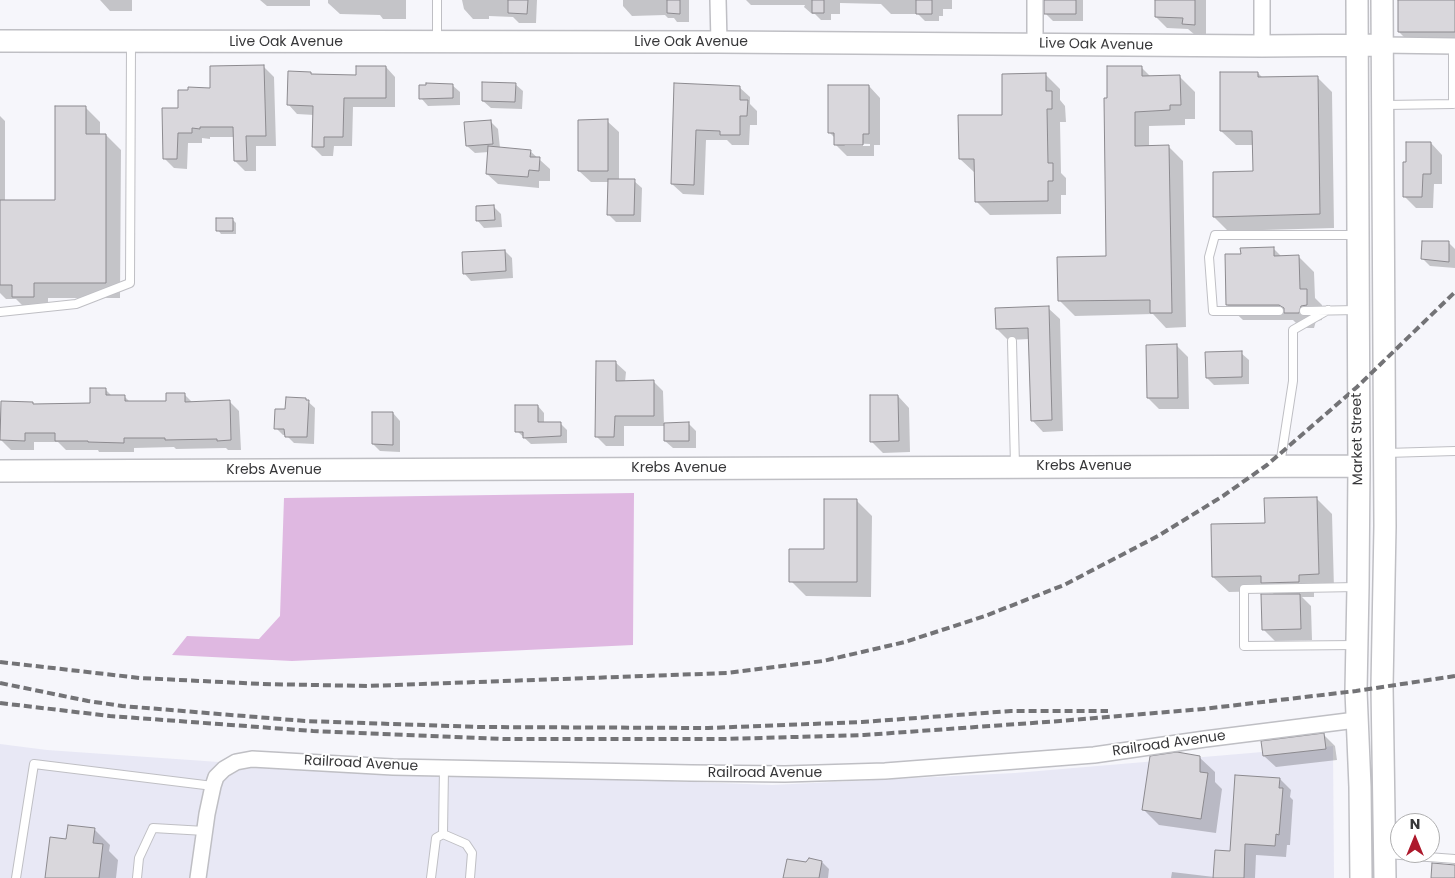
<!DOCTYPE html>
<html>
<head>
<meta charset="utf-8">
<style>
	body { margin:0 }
	#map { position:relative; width:1455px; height:878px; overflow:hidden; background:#f6f6fb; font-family:Poppins,sans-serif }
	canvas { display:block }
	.north { position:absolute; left:1390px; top:813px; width:50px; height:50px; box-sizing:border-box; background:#fff; border:1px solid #afafb0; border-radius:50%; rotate:0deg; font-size:14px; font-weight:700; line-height:20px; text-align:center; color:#373739 }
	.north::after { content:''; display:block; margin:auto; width:18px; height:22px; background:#ad192c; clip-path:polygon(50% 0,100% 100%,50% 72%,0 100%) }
</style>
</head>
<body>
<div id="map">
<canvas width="1455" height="878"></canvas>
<div class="north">N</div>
</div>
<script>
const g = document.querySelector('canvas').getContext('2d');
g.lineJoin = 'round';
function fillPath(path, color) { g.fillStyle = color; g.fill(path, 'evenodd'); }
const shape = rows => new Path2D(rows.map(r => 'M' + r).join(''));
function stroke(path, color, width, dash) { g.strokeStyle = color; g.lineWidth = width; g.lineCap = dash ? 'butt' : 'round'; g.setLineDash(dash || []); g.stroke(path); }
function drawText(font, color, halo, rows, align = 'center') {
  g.font = font + ' Poppins,sans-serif'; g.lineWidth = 4; g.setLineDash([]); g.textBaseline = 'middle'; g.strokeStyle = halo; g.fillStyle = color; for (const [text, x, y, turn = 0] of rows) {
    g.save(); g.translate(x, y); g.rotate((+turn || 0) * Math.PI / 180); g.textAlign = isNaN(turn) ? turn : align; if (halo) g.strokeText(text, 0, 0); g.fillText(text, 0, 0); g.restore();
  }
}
fillPath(shape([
	[0,744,47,750,262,765,772,785,1015,773,1333,746,1334,878,0,878]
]), '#e8e8f5');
fillPath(shape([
	[634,493,633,645,292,661,172,655,187,636,259,639,280,616,284,498]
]), '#dfb8e1');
fillPath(shape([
	[100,0,132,0,132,11,110,11],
	[260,0,310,0,310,6,267,6],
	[328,0,406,0,406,19,383,19,380,15,340,14,328,3],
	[462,0,537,0,536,23,519,23,513,17,489,16,489,19,473,19,464,9],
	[623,0,689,0,689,22,677,22,674,18,668,18,665,15,632,16,623,6],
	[746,0,952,0,952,9,943,9,943,16,939,16,939,21,925,21,918,14,891,14,881,4,840,3,840,14,831,14,831,20,821,20,815,14,812,14,804,7,805,5,751,5],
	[1045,0,1083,0,1083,21,1053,21,1046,14],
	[1156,0,1206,0,1206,35,1195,35,1188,29,1167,28,1156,17],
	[1399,0,1455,0,1455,47,1414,47,1399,32],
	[263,66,274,77,276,146,256,146,256,171,245,171,235,161,234,137,210,137,210,139,202,138,202,143,188,143,187,169,174,168,164,158,179,110,211,89],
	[386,67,395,77,395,107,353,107,352,146,334,146,333,156,322,156,313,147,314,115,297,114,288,104,310,73,313,75,357,77],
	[1141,67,1151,77,1180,77,1195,92,1195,119,1185,119,1185,125,1149,126,1149,147,1168,146,1183,161,1186,327,1166,328,1153,314,1075,316,1060,301,1107,257,1108,99],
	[1258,73,1263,78,1317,77,1332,92,1334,228,1228,231,1214,217,1254,173,1254,145,1236,145,1221,131],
	[1046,75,1060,89,1060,100,1065,106,1066,122,1060,122,1061,173,1066,178,1066,195,1061,195,1061,214,990,215,976,201,976,172,974,172,960,159],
	[515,84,523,91,522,109,491,108,483,101],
	[452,85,460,92,460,105,428,106,421,98],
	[675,85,739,87,750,97,750,104,757,111,757,125,750,125,749,145,732,145,727,140,706,140,704,195,683,194,672,184],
	[869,86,880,98,880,145,874,145,874,156,847,156,835,144,835,138,829,132],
	[843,143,870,144,870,146,845,146],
	[85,107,100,122,100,135,106,135,121,150,120,298,48,298,48,312,29,312,16,299,6,299,0,293,0,116,5,121,5,202,56,202],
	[607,121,619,132,619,180,634,181,642,188,641,222,616,222,608,214,610,182,591,182,579,171],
	[491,122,498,129,500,148,530,151,550,169,550,181,539,181,539,188,498,184,487,174,489,152,475,153,467,146],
	[1431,143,1442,155,1442,184,1434,184,1433,208,1416,208,1404,196,1407,163],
	[494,207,501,214,502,227,484,228,477,220],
	[232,219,236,223,236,234,221,234,218,230],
	[1448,242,1455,249,1455,268,1430,266,1423,259],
	[1273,248,1282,257,1299,257,1314,272,1315,298,1322,305,1322,320,1316,321,1314,328,1301,328,1293,320,1243,320,1227,305],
	[505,251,512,258,513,278,471,281,464,273],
	[1048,308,1060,319,1063,431,1043,432,1032,420,1029,339,1008,340,997,329],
	[1177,346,1188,357,1189,409,1159,409,1148,398],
	[1241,353,1249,360,1249,384,1214,385,1207,378],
	[615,362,626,372,625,382,653,381,663,391,664,424,689,424,696,431,696,448,673,448,665,441,665,426,624,426,624,446,606,446,596,436],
	[105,389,112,396,124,396,130,402,167,402,185,395,192,402,229,401,239,411,241,450,228,450,226,448,176,449,174,447,134,448,134,452,99,452,98,450,66,450,58,442,34,442,34,450,11,450,1,440,32,403,34,405,91,404],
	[898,396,909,408,910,452,883,453,871,441],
	[305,399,315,408,314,444,294,443,286,435,283,435,276,428,286,410],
	[538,406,544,413,544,423,560,423,567,430,567,443,531,444,517,431],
	[393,413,400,421,400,452,380,451,373,444],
	[1316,498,1332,514,1334,589,1314,590,1314,597,1302,597,1311,606,1312,640,1275,641,1264,630,1275,595,1270,591,1229,592,1213,577],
	[857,501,872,516,871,597,806,596,791,581,825,551],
	[1324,735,1335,746,1337,760,1276,767,1264,756],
	[1199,757,1215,772,1215,782,1222,789,1216,833,1159,825,1144,810],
	[1280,779,1291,790,1290,797,1293,800,1290,845,1287,845,1286,857,1256,855,1255,878,1171,878,1172,872,1214,877],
	[95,830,110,845,109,851,118,860,116,878,46,878,67,840],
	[822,862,829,869,828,878,785,878,807,864]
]), '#0003');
const building = shape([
	[508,0,528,0,527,14,508,13,508,0],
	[667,0,680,0,680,14,667,13,667,0],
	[812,0,824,0,824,13,812,13,812,0],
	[916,0,932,0,932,14,916,14,916,0],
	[1044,0,1076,0,1076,14,1044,14,1044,0],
	[1155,0,1195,0,1195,25,1182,24,1183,18,1155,17,1155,0],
	[1398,0,1455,0,1455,32,1398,32,1398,0],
	[264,65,266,136,246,136,247,161,234,161,233,127,200,127,200,129,192,128,192,133,178,133,177,159,163,159,162,108,178,108,178,90,188,90,188,87,210,88,210,66,264,65],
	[356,66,386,66,386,98,344,98,343,137,324,137,324,147,312,147,313,106,287,105,288,71,311,72,311,74,356,75,356,66],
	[1107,66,1142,66,1142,76,1180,75,1181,105,1170,105,1170,110,1135,112,1135,146,1169,145,1172,313,1150,313,1150,300,1058,301,1057,257,1106,256,1104,98,1107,98,1107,66],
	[1220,72,1258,72,1258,77,1318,76,1320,214,1213,217,1213,172,1253,171,1252,131,1220,131,1220,72],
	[1046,73,1046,91,1052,91,1052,109,1047,109,1048,163,1053,163,1053,181,1048,181,1048,201,975,202,974,159,959,159,958,115,1002,115,1002,74,1046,73],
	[482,82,516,83,515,102,482,101,482,82],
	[426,83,453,84,453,98,419,99,419,85,426,85,426,83],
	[674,83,740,86,740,100,748,100,747,116,740,116,740,135,720,135,720,131,696,130,694,185,671,184,674,83],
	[828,85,869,85,869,134,863,134,863,145,834,145,834,133,828,133,828,85],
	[55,106,86,106,86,134,106,134,106,283,34,283,34,297,12,297,12,285,0,285,0,200,55,200,55,106],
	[608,119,608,171,578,171,578,120,608,119],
	[491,120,493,144,466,146,464,122,491,120],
	[1406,142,1431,142,1431,174,1423,174,1422,197,1403,197,1403,162,1406,162,1406,142],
	[488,146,531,150,530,157,540,157,539,171,529,170,528,177,486,174,488,146],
	[608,179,635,179,634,215,607,215,608,179],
	[494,205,495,220,476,221,476,206,494,205],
	[216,218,233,218,233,231,216,231,216,218],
	[1422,241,1449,241,1449,262,1421,259,1422,241],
	[1274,247,1274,256,1299,255,1300,289,1307,289,1307,305,1301,306,1299,313,1284,313,1284,308,1279,305,1226,305,1225,254,1241,254,1240,248,1274,247],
	[505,250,506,271,463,274,462,252,505,250],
	[1049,306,1052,420,1031,421,1028,328,996,329,995,308,1049,306],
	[1177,344,1178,398,1147,398,1146,345,1177,344],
	[1242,351,1242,377,1206,378,1205,352,1242,351],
	[596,361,616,361,616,381,654,380,654,416,615,416,614,437,595,437,596,361],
	[90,388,106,388,106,395,125,395,125,401,166,401,166,393,185,393,185,402,230,400,231,440,217,441,217,439,165,440,165,438,124,438,124,443,88,442,88,441,55,441,55,433,25,433,25,441,0,440,1,401,33,402,33,404,90,403,90,388],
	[870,395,898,395,899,441,870,442,870,395],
	[286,397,306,398,306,400,309,400,307,437,285,437,284,429,274,429,275,409,285,409,286,397],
	[515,405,538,405,538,422,561,422,561,436,523,438,523,432,515,432,515,405],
	[372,412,393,412,393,445,372,444,372,412],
	[689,422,689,441,664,441,664,423,689,422],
	[1317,497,1319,574,1299,575,1299,582,1261,583,1261,576,1212,577,1211,524,1265,523,1264,498,1317,497],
	[824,499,857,499,857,582,789,582,789,549,824,549,824,499],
	[1261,594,1300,594,1301,629,1262,630,1261,594],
	[1324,733,1326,749,1263,756,1261,741,1324,733],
	[1177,752,1200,756,1200,772,1208,773,1201,819,1142,810,1150,756,1177,752],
	[1235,775,1280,778,1279,788,1283,788,1279,835,1276,834,1275,846,1245,844,1244,878,1213,878,1215,850,1230,851,1235,775],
	[68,825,95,828,93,843,103,844,99,878,45,878,50,837,66,839,68,825],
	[809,858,822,861,819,878,783,878,787,859,806,862,809,858],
	[1432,863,1455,865,1455,878,1431,878,1432,863]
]);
fillPath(building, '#d9d7dc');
stroke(building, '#8c8a8f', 1);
const lane = shape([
	[437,40,437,0],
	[1385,105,1453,104,1453,46],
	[1279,311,1213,311,1209,257,1215,235,1357,235],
	[1304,311,1357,310],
	[0,312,76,304,130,283,131,44],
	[1012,341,1015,466],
	[1386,453,1455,451],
	[1280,465,1293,381,1293,330,1328,310],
	[1356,645,1244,646,1244,589,1357,587],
	[443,834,444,768],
	[1387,854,1455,859],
	[16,878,34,764,213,786],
	[137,878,139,858,153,828,205,831],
	[431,878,436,838,443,834,466,844,472,853,470,878]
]);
const street = shape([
	[718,0,719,42],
	[1035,0,1035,44],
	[1262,0,1262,46],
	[1382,45,1455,46],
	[198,878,207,814,213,786,216,777,224,769,236,762,252,759,393,767,691,773,785,774,885,771,1094,755,1205,739,1356,720]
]);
const secondary = shape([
	[1357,0,1359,466,1358,587,1356,691,1360,787,1361,878],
	[1382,0,1385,526,1382,687,1385,878],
	[0,41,719,42,1262,46,1382,45],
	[0,471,1359,466]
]);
stroke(lane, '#bfbfc4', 10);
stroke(street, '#bfbfc4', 18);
stroke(secondary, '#bfbfc4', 24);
stroke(lane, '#fff', 8);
stroke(street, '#fff', 15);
stroke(secondary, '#fff', 21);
stroke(shape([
	[0,662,140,678,263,684,367,686,727,673,823,661,905,642,985,616,1064,585,1158,536,1223,496,1267,465,1357,387,1455,292],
	[0,683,88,701,122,706,305,721,480,727,708,728,862,722,1011,711,1108,711],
	[0,703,110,716,313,731,503,739,725,739,864,735,1060,721,1203,709,1356,691,1455,676]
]), '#737376', 4, [8, 4]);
drawText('14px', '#373739', '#fff', [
	["Live Oak Avenue",286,42],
	["Live Oak Avenue",691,42],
	["Live Oak Avenue",1096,45,1],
	["Market Street",1358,439,-91],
	["Krebs Avenue",1084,466],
	["Krebs Avenue",679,468],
	["Krebs Avenue",274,470],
	["Railroad Avenue",1169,744,-8],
	["Railroad Avenue",361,764,3],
	["Railroad Avenue",765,773]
]);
</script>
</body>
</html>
